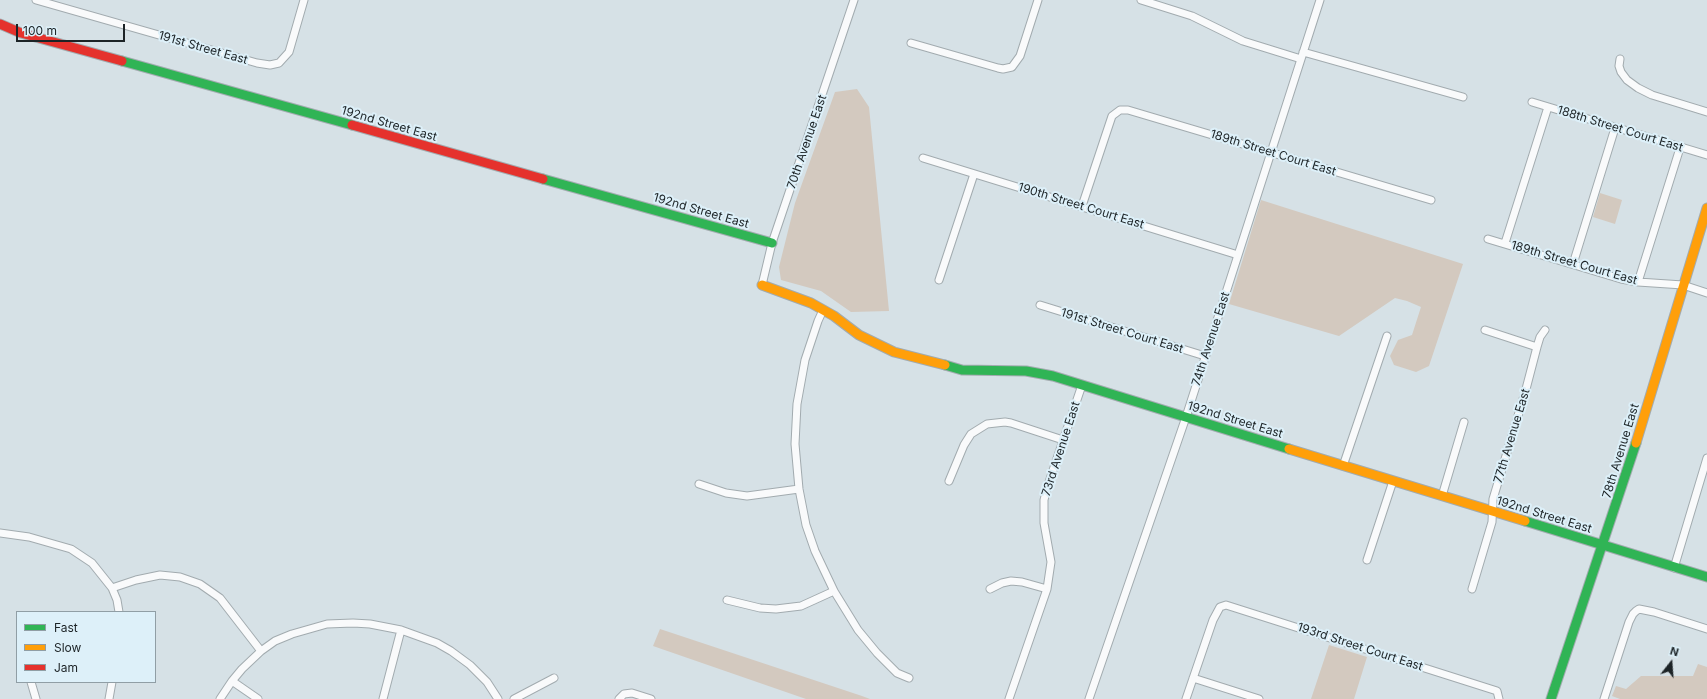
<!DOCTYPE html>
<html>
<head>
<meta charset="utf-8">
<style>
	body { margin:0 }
	#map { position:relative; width:1707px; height:699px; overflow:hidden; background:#d6e1e6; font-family:Inter,sans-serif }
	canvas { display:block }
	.legend { position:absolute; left:16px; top:611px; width:140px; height:72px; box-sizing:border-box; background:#ddf0f9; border:1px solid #909ea5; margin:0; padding:5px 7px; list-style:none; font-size:12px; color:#1c2326 }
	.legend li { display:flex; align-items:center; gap:8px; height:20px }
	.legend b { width:20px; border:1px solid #909ea5 }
	.north { position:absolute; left:1651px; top:643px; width:40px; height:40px; -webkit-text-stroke:3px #ddf0f9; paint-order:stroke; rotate:17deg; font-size:11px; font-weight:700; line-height:16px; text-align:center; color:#1c2326 }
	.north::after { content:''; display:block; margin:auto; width:14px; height:18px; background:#1c2326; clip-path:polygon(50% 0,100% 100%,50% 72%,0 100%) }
	.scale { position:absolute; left:16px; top:24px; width:109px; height:18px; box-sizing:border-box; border:2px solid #1c2326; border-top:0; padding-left:5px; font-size:12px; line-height:14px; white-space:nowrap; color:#1c2326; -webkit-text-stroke:3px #ddf0f9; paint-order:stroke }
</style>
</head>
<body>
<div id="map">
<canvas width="1707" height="699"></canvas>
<ul class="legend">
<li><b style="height:5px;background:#30b455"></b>Fast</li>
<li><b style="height:5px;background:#ff9f0a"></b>Slow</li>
<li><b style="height:5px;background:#e5322d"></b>Jam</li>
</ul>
<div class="north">N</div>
<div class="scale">100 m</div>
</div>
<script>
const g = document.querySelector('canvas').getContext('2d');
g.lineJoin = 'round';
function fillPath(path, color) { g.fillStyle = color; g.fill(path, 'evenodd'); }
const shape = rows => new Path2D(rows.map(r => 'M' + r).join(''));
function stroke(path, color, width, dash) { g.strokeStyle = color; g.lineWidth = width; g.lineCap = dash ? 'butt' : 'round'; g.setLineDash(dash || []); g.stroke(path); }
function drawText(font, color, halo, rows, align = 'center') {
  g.font = font + ' Inter,sans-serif'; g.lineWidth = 4; g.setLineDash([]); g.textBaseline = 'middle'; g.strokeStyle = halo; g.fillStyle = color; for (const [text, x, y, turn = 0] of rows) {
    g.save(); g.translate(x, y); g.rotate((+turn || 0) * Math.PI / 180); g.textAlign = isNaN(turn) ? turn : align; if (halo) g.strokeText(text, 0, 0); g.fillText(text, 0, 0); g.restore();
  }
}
fillPath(shape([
	[857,89,869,107,889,311,851,312,821,291,781,280,779,267,795,203,835,92],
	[1600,193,1622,200,1615,224,1593,217],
	[1261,200,1463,264,1429,366,1416,372,1394,365,1390,356,1398,340,1412,335,1421,307,1407,301,1395,298,1339,336,1229,304],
	[660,629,862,696,870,699,806,699,653,646],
	[1329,645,1367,657,1354,699,1311,699],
	[1698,664,1707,667,1707,699,1620,699,1612,696,1616,686,1626,689,1641,676,1693,676]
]), '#d3c9bf');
const street = shape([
	[36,0,257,63,270,65,279,63,289,52,304,0],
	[1141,0,1192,16,1243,41,1301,59],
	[911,43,998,68,1003,69,1012,67,1020,56,1038,0],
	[1303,52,1463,97],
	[1620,59,1619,66,1621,72,1627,80,1638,88,1652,95,1707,112],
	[1532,102,1707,155],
	[923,158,1238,255],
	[1082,206,1112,116,1120,110,1128,110,1431,200],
	[1488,239,1621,279,1638,282,1683,285,1707,293],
	[1505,243,1548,107],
	[1573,264,1615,128],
	[939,280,974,174],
	[1638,282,1680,148],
	[762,285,772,243,854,0],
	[1040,305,1205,356],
	[823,310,818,321,805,360,797,404,795,444,799,489,806,525,815,551,834,591,858,630,877,653,897,673,909,678],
	[1485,330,1537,347],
	[1343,466,1387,336],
	[949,481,964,445,971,434,987,424,1005,422,1011,423,1063,440],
	[699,484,726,493,747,496,799,489],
	[1442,496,1464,422],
	[0,533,29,537,71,549,92,563,112,588,136,580,160,575,180,577,200,584,220,598,261,651],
	[1367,560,1393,481],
	[1674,568,1707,458],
	[112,588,117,600,119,612],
	[990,589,1002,583,1011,581,1022,582,1047,589],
	[1472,589,1492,522,1493,499,1526,389,1537,347,1540,337,1545,330],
	[727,600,760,608,776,609,801,606,834,591],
	[1193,678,1259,699],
	[232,681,258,699],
	[31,682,36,699],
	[109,699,112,682],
	[220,699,232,681,242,669,261,651,275,641,292,634,327,624,353,623,370,624,401,630,437,643,451,651,470,665,487,682,498,699],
	[383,699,401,630],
	[514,699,554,678],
	[619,699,624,694,632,693,651,699],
	[1009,699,1047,589,1051,562,1044,523,1044,500,1047,488,1082,385],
	[1089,699,1186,417,1320,0],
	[1186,699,1213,620,1220,607,1226,605,1497,691,1499,699],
	[1604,699,1629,622,1633,614,1636,611,1639,609,1654,612,1707,629]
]);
const fast = shape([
	[122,61,352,125],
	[543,179,772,243],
	[945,365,962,370,1026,371,1053,376,1289,449],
	[1525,521,1707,577],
	[1551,699,1636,443]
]);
const slow = shape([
	[762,285,811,303,834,316,859,335,894,352,945,365],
	[1636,443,1707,208],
	[1289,449,1525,521]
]);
const jam = shape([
	[0,24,21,33,122,61],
	[352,125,543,179]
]);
stroke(street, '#a2abaf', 9);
stroke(fast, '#a2abaf', 11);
stroke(slow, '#a2abaf', 11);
stroke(jam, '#a2abaf', 11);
stroke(street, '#f9fafb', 7);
stroke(fast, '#30b455', 9);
stroke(slow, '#ff9f0a', 9);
stroke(jam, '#e5322d', 9);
drawText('12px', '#1c2326', '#ddf0f9', [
	["191st Street East",203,48,16],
	["192nd Street East",389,124,16],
	["188th Street Court East",1620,129,17],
	["70th Avenue East",807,142,-71],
	["189th Street Court East",1273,153,17],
	["190th Street Court East",1081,206,17],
	["192nd Street East",701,211,16],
	["189th Street Court East",1574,263,16],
	["191st Street Court East",1122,331,17],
	["74th Avenue East",1211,339,-72],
	["192nd Street East",1235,420,17],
	["77th Avenue East",1512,436,-73],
	["73rd Avenue East",1061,449,-72],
	["78th Avenue East",1621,451,-73],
	["192nd Street East",1544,515,17],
	["193rd Street Court East",1360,647,18]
]);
</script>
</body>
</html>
